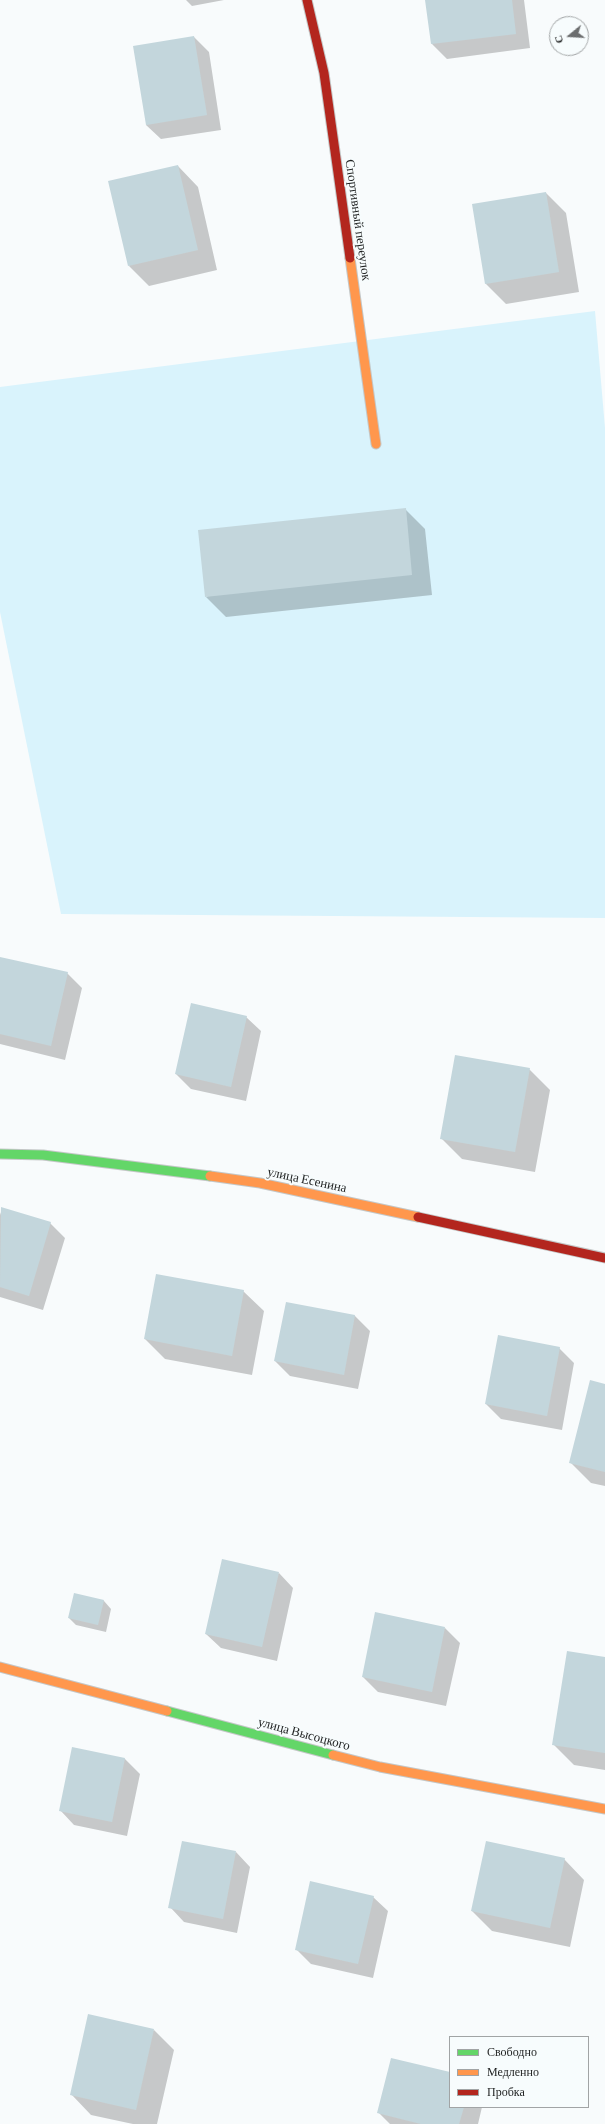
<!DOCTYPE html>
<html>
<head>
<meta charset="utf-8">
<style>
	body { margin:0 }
	#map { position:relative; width:605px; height:2124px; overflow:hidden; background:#f8fbfc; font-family:"Crimson Pro",serif }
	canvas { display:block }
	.legend { position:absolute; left:449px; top:2036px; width:140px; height:72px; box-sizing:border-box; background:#f7fcfd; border:1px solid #a1a4a5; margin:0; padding:5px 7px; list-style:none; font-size:12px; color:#1f2121 }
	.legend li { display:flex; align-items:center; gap:8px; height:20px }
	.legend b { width:20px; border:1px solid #a1a4a5 }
	.north { position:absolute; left:549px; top:16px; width:40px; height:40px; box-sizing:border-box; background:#f7fcfd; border:1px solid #a1a4a5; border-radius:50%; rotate:252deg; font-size:11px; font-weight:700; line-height:16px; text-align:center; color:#1f2121 }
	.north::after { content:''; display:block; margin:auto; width:14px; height:18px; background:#6b6d6e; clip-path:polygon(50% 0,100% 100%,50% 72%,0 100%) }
</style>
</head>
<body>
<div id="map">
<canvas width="605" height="2124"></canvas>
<ul class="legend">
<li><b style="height:5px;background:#63d668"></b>Свободно</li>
<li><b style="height:5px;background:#ff974d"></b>Медленно</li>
<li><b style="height:5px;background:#b3261e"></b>Пробка</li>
</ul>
<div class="north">С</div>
</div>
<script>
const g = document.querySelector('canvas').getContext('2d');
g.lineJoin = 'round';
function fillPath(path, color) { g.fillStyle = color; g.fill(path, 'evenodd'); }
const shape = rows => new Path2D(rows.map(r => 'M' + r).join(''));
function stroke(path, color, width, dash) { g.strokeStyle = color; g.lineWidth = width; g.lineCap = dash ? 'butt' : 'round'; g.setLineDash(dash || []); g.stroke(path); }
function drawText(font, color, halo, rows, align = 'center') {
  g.font = font + ' "Crimson Pro",serif'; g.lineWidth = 4; g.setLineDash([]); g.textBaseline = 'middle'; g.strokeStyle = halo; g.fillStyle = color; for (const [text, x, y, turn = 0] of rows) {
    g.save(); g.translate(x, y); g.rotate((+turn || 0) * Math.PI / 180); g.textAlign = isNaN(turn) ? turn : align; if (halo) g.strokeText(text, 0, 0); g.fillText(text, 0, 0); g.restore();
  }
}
fillPath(shape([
	[595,311,605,428,605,918,61,914,0,612,0,387]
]), '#d9f3fc');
fillPath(shape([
	[186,0,224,0,192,6],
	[426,0,524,0,530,48,447,59,432,44],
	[194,37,209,52,221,130,161,139,146,125],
	[178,166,198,187,217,270,149,286,129,266],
	[546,193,566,213,579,292,506,304,486,284,473,205],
	[405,509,425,529,432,595,226,617,206,597],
	[0,963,67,973,82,988,65,1060,0,1044],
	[246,1017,261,1031,246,1101,191,1089,176,1074],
	[529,1069,550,1090,535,1172,462,1159,441,1138],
	[2,1209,50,1223,65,1238,43,1310,0,1297,0,1215],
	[243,1291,264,1311,252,1375,165,1359,145,1339],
	[287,1303,355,1316,370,1331,358,1389,290,1376,275,1361],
	[559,1348,574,1363,562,1430,501,1419,486,1404],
	[605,1385,605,1486,591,1483,571,1463],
	[279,1573,293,1588,277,1661,221,1648,206,1634],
	[75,1594,104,1601,111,1609,106,1632,76,1625,69,1618],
	[445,1628,460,1643,446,1706,378,1692,363,1677],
	[605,1658,605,1770,574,1765,554,1745],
	[73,1748,125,1759,140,1774,127,1836,74,1825,60,1810],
	[236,1852,250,1867,237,1933,184,1922,170,1907],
	[564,1859,584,1880,570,1947,492,1931,472,1911],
	[373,1897,388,1911,373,1978,311,1964,296,1949],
	[154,2030,174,2050,157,2124,133,2124,91,2115,71,2094],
	[450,2073,450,2107,482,2107,478,2124,390,2124,379,2113]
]), '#0003');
fillPath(shape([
	[425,0,512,0,516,34,431,44],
	[194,36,207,115,146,125,133,46],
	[178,165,198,250,128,266,108,181],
	[546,192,559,272,485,284,472,204],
	[406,508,412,575,205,597,198,530],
	[0,957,68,972,51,1046,0,1034],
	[191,1003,247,1016,231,1087,175,1074],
	[455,1055,530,1068,515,1152,440,1139],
	[1,1207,51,1222,29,1296,0,1287],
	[156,1274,244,1290,232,1356,144,1339],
	[286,1302,355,1315,344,1375,274,1361],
	[498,1335,560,1347,547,1416,485,1404],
	[590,1380,605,1384,605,1472,569,1463],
	[222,1559,279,1572,262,1647,205,1634],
	[74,1593,104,1600,98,1625,68,1618],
	[375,1612,445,1627,432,1692,362,1677],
	[567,1651,605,1657,605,1753,552,1745],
	[72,1747,125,1758,112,1822,59,1811],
	[182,1841,236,1851,223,1919,168,1908],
	[486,1841,565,1858,550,1928,471,1911],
	[310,1881,374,1896,358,1964,295,1950],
	[88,2014,154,2029,136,2110,70,2095],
	[391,2058,450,2072,450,2107,464,2107,459,2124,421,2124,377,2113]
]), '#c3d6dc');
const fast = shape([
	[0,1154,43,1155,210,1176],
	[167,1711,333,1755]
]);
const slow = shape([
	[350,258,376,444],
	[210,1176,260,1183,418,1217],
	[0,1667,167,1711],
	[333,1755,380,1767,605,1809]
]);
const jam = shape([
	[307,0,324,73,350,258],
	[418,1217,605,1258]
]);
stroke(fast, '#c4c7c7', 11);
stroke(slow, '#c4c7c7', 11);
stroke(jam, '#c4c7c7', 11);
stroke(fast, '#63d668', 9);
stroke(slow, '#ff974d', 9);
stroke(jam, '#b3261e', 9);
drawText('13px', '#1f2121', '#f7fcfd', [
	["Спортивный переулок",358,220,82],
	["улица Есенина",307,1180,12],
	["улица Высоцкого",304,1734,15]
]);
</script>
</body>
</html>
